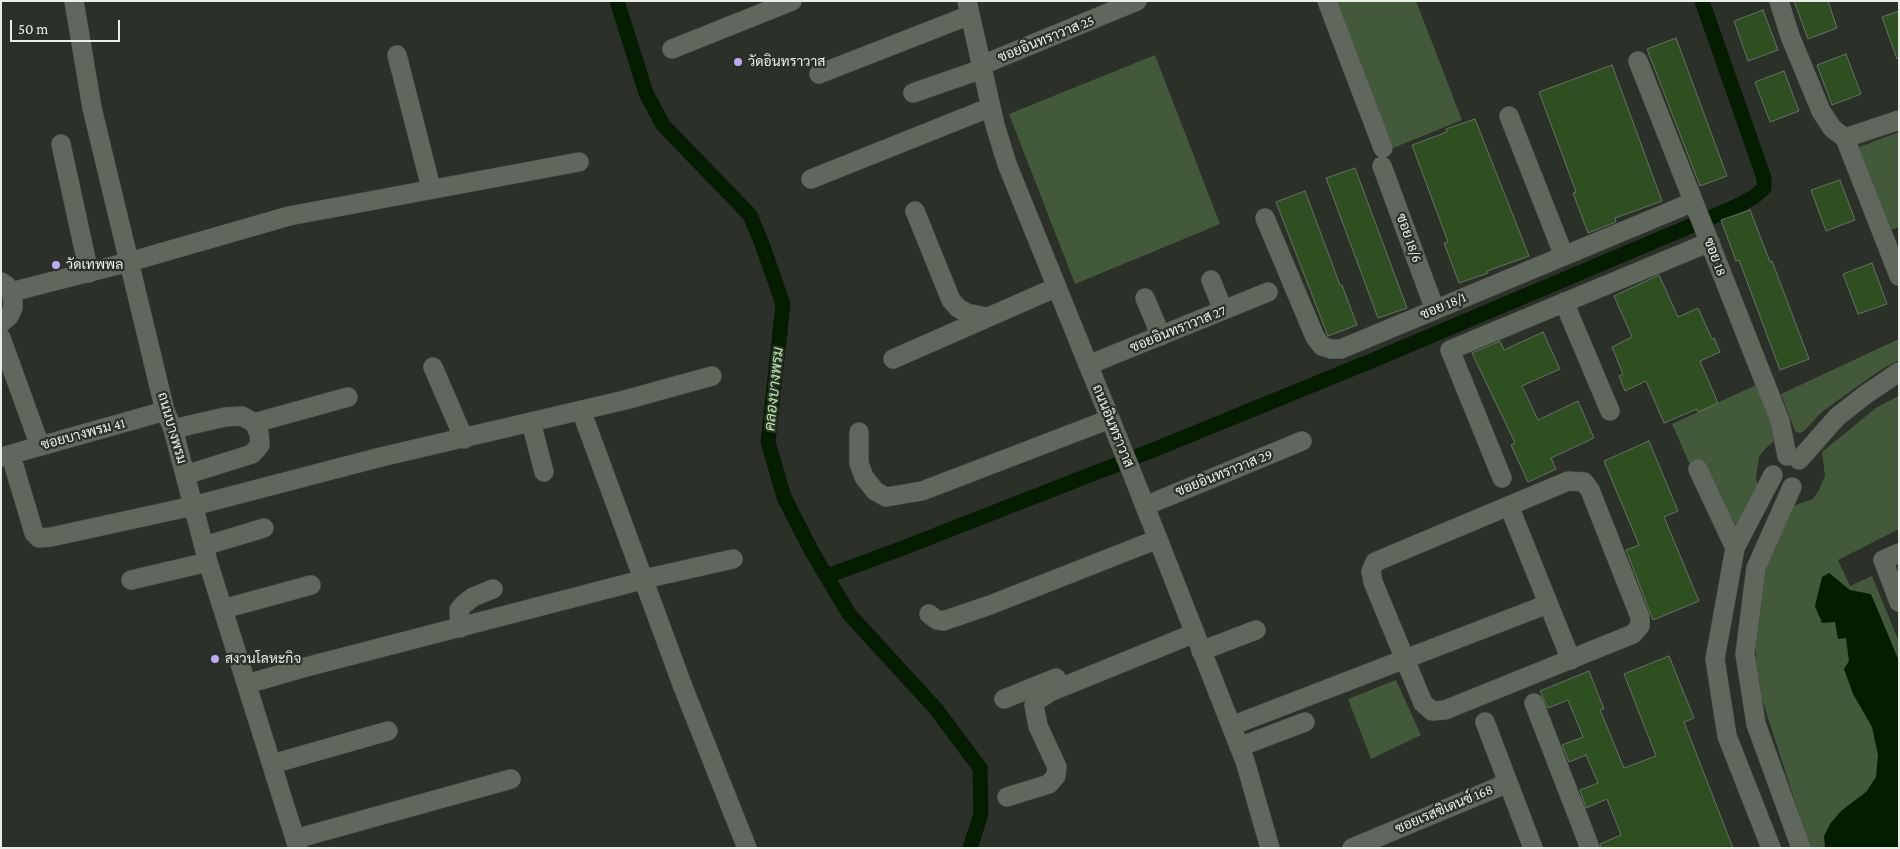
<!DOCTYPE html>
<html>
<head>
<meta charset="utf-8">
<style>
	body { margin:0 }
	#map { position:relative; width:1900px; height:849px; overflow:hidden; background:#2b3129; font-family:"Crimson Pro",serif }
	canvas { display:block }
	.frame { position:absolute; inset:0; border:2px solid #eaeee9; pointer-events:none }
	.scale { position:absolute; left:10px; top:20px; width:110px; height:22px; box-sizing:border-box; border:2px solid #eaeee9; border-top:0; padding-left:6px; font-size:15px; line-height:18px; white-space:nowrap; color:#eaeee9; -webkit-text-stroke:4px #2b3129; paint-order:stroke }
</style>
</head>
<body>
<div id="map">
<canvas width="1900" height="849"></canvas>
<div class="frame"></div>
<div class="scale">50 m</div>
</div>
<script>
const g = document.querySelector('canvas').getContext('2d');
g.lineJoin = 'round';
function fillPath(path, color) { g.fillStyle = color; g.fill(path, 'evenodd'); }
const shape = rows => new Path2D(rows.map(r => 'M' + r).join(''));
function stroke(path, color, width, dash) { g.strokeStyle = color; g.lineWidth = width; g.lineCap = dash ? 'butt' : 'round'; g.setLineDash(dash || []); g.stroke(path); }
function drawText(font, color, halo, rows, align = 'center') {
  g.font = font + ' "Crimson Pro",Sarabun,serif'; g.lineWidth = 4.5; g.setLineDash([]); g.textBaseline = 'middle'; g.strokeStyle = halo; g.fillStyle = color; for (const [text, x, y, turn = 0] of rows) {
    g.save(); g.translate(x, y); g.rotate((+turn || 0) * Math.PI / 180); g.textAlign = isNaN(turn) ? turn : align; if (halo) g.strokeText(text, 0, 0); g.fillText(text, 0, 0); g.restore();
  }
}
fillPath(shape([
	[1336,1,1416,1,1462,120,1393,148],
	[1155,55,1220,224,1075,284,1009,114],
	[1899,132,1899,227,1888,231,1854,149],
	[1899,339,1899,360,1882,369,1841,398,1822,412,1803,432,1799,433,1795,431,1781,394],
	[1756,385,1776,431,1774,441,1764,450,1759,457,1756,478,1758,486,1737,524,1730,524,1691,467,1672,424],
	[1899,396,1899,529,1838,560,1850,586,1872,576,1899,642,1899,848,1810,848,1761,696,1756,671,1756,601,1775,540,1793,506,1813,499,1819,490,1825,476,1822,452,1877,407],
	[1396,680,1421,735,1371,759,1348,699]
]), '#435a3a');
fillPath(shape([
	[1829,573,1850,590,1871,594,1899,661,1899,848,1825,848,1824,836,1830,824,1841,811,1866,792,1876,777,1878,755,1872,727,1853,694,1844,669,1849,661,1846,638,1838,639,1835,622,1822,623,1815,606,1822,577]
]), '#041c00');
stroke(shape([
	[617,1,646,93,663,125,750,215,762,244,783,304,768,442,784,497,811,550,849,614,936,709,980,768,981,814,970,848],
	[827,576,895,551,1141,455,1376,359,1733,208,1754,197,1764,188,1764,178,1702,1]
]), '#041c00', 15);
const building = shape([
	[1794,1,1828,1,1837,28,1808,39,1794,1],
	[1763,10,1778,50,1748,61,1734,21,1763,10],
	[1899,11,1899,58,1897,59,1882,17,1899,11],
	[1676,38,1727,176,1700,186,1647,49,1676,38],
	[1846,54,1861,94,1832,105,1817,65,1846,54],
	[1612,65,1662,201,1615,218,1616,222,1588,233,1573,193,1576,192,1539,92,1612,65],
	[1784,71,1799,111,1770,122,1755,82,1784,71],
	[1475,119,1529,256,1487,271,1488,273,1459,283,1444,243,1448,242,1412,145,1447,132,1446,129,1475,119],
	[1355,168,1407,308,1378,318,1326,178,1355,168],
	[1840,180,1855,220,1826,231,1811,190,1840,180],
	[1305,191,1340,285,1342,285,1357,325,1328,336,1276,202,1305,191],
	[1750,210,1770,262,1772,261,1809,359,1780,370,1739,260,1736,261,1721,220,1750,210],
	[1872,263,1887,304,1858,314,1843,274,1872,263],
	[1659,275,1678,317,1698,308,1712,339,1714,338,1720,352,1700,361,1718,403,1698,412,1697,409,1664,423,1646,381,1625,391,1619,376,1623,374,1612,347,1632,337,1614,296,1659,275],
	[1543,332,1560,369,1522,386,1538,420,1578,401,1594,438,1551,458,1556,469,1528,482,1511,445,1515,443,1472,353,1500,341,1504,350,1543,332],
	[1649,441,1678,511,1664,517,1699,601,1653,620,1626,550,1639,545,1604,461,1649,441],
	[1669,656,1694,718,1684,722,1733,848,1601,848,1600,844,1621,835,1607,799,1586,808,1580,790,1598,783,1586,755,1569,762,1562,745,1583,737,1568,700,1548,708,1540,691,1589,671,1604,709,1600,710,1624,768,1656,756,1624,674,1669,656]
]);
fillPath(building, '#2e5021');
stroke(building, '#687066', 1);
const minor = shape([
	[74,1,92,108,165,411,173,429,208,562,298,848],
	[967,1,995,125,1007,164,1130,468,1245,761,1270,848],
	[1327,1,1383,148],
	[1779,1,1790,36,1821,111,1832,128,1845,138,1899,276],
	[672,49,792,1],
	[397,55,431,188],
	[1638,61,1780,421,1787,456],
	[982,65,1137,1],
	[819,74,970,15],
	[913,93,982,69],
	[1509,116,1564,256],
	[1845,138,1899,120],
	[61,144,89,273],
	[1382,166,1435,310],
	[811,179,991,107],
	[915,211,951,300,958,308,967,313,986,317],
	[1265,218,1315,337,1322,346,1331,349,1341,349,1693,202],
	[1211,280,1223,310],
	[1,282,6,285,11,292,13,300,13,308,9,316,1,323],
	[11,292,129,262,289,216,579,162],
	[1145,298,1161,336],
	[1564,302,1610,411],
	[1,338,40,446],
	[893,359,1057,287],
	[1088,365,1268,292],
	[433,367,464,439],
	[581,410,683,687,747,848],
	[531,422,544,472],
	[254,423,348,397],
	[173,429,225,417,242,416,254,423,259,433,260,445,252,454,185,475],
	[859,432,859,463,864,477,875,491,886,497,922,491,1110,419],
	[1,457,165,411],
	[1799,460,1837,417,1865,395,1899,372],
	[14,466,34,533,39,538,51,537,193,506,381,457,625,400,712,376],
	[1698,469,1735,548],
	[1502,478,1450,350,1710,242],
	[1568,481,1584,482,1590,490,1640,617,1640,626,1633,634,1445,710,1432,711,1423,703,1373,582,1371,571,1375,562,1568,481],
	[1792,487,1756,568,1745,654,1756,724,1801,848],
	[1145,506,1302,441],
	[1509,506,1571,660],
	[204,546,264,528],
	[1899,553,1883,560,1899,602],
	[131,580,208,562],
	[223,609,311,585],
	[929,614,937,620,943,621,990,605,1158,539],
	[460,628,459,610,464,604,473,597,493,589],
	[1201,651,1256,630],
	[247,684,306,667,653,577,733,559],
	[1004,699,1056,678],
	[1534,703,1590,848],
	[1485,722,1533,848],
	[1231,726,1548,604],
	[1239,747,1305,722],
	[272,764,388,731],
	[1007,797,1049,784,1056,776,1057,767,1038,726,1034,705,1039,699,1050,692,1195,633],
	[295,839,511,779],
	[1352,848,1508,783],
	[1771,848,1727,736,1715,659,1735,548,1773,475]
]);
stroke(minor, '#474c45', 20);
stroke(minor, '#60685e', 19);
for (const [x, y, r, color] of [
	[738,62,5,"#bda9f5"],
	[56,265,5,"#bda9f5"],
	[215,659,5,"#bda9f5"]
]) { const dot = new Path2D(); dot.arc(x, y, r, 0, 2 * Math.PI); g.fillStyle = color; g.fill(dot); stroke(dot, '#2b3129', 2); }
drawText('14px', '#eaeee9', '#2b3129', [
	["ซอยอินทราวาส 25",1046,39,-22],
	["ซอย 18/6",1409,238,70],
	["ซอย 18",1715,257,69],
	["ซอย 18/1",1443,306,-23],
	["ซอยอินทราวาส 27",1178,329,-22],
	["ถนนอินทราวาส",1113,426,68],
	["ถนนบางพรม",172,428,74],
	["ซอยบางพรม 41",83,434,-15],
	["ซอยอินทราวาส 29",1224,473,-22],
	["ซอยเรสซิเดนซ์ 168",1444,809,-23]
]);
drawText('14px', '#eaeee9', '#2b3129', [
	["วัดอินทราวาส",748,62],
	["วัดเทพพล",66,265],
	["สงวนโลหะกิจ",225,659]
], 'left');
drawText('italic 15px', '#b8efa5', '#2b3129', [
	["คลองบางพรม",774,389,-84]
]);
</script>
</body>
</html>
